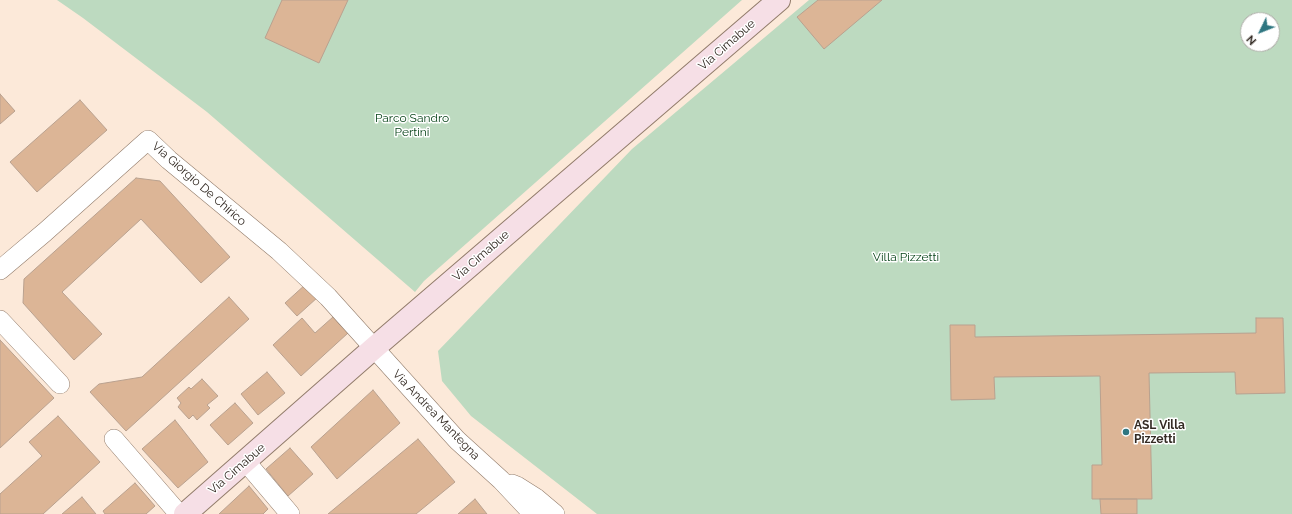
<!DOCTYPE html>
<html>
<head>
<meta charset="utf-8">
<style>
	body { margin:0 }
	#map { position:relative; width:1292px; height:514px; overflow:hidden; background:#fce9d9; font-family:Raleway,sans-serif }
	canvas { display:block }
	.north { position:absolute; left:1240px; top:12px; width:40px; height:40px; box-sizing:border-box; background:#fff; border:1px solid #adaaa7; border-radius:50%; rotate:227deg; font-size:11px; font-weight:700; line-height:16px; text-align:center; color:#332a23 }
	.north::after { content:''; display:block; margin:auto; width:14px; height:18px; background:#2f7681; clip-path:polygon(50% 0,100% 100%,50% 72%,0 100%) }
</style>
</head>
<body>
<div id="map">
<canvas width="1292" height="514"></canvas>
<div class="north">N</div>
</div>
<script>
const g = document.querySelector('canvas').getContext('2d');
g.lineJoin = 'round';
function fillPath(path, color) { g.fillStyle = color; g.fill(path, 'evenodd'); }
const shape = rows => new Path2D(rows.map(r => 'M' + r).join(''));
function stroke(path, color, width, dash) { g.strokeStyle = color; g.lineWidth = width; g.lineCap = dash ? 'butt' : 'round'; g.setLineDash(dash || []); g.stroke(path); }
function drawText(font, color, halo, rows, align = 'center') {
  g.font = font + ' Raleway,sans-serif'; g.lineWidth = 3; g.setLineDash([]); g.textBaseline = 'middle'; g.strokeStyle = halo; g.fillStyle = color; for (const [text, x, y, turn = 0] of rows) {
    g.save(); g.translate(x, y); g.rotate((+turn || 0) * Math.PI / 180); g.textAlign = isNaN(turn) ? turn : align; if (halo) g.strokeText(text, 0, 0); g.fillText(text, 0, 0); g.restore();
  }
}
fillPath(shape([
	[57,0,742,0,424,281,415,292,207,112,83,18],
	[809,0,1292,0,1292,514,597,514,471,416,442,381,438,351,632,149],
	[1248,20,1272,20,1272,44,1248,44]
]), '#bddac0');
const building = shape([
	[282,0,348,0,319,63,265,38,282,0],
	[818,0,882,0,824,49,797,17,818,0],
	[0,94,15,111,0,124,0,94],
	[80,100,107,130,37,192,10,162,80,100],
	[136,178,160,181,230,257,201,283,141,219,62,292,102,334,74,360,23,303,24,279,136,178],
	[306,284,318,297,297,316,285,303,306,284],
	[229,297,249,319,126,431,90,392,99,384,142,377,229,297],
	[333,317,348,333,301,376,273,345,302,318,315,333,333,317],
	[1256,318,1283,318,1285,393,1236,394,1235,372,1149,373,1152,499,1092,499,1092,465,1102,465,1100,376,994,377,995,399,951,400,950,325,975,325,975,337,1256,333,1256,318],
	[0,340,54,398,0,448,0,340],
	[267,372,285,393,258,415,241,394,267,372],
	[202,379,218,396,207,405,210,408,197,420,193,415,189,419,178,407,181,403,177,398,189,387,191,389,202,379],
	[373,390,400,423,337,479,311,447,373,390],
	[235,403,253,423,228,445,210,425,235,403],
	[58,416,100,462,43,514,0,514,0,494,42,456,29,442,58,416],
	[175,420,208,462,178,488,142,449,175,420],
	[418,439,455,482,416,514,328,514,418,439],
	[290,448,313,474,288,496,266,469,290,448],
	[135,483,155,506,146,514,105,514,103,511,135,483],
	[249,486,268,509,263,514,219,514,249,486],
	[82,497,96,514,62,514,82,497],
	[475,499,487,514,458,514,475,499],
	[1100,499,1137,499,1137,514,1101,514,1100,499]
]);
fillPath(building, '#dcb596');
stroke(building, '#b9a18f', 1);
const minor = shape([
	[0,270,45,232,148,140,169,160,279,251,328,297,457,440,501,480,533,514],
	[0,320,60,384],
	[114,439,179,514],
	[246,462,290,514],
	[512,484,517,486,536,498,555,514]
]);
const secondary = shape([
	[185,514,374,348,779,0]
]);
stroke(minor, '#927c6b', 20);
stroke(secondary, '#927c6b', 24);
stroke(minor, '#fff', 19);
stroke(secondary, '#f6dfe6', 22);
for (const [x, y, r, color] of [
	[1126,432,4,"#2f7681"]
]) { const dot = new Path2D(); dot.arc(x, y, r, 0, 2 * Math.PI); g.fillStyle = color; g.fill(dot); stroke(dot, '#fff', 1.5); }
drawText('12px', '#332a23', '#fff', [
	["Via Cimabue",727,45,-41],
	["Via Giorgio De Chirico",199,184,41],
	["Via Cimabue",481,256,-41],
	["Via Andrea Mantegna",436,415,46],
	["Via Cimabue",237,469,-41]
]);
drawText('12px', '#074318', '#fff', [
	["Parco Sandro",412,118],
	["Pertini",412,132],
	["Villa Pizzetti",906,257]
]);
drawText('bold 12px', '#332a23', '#fff', [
	["ASL Villa",1134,425],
	["Pizzetti",1134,439]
], 'left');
</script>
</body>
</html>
